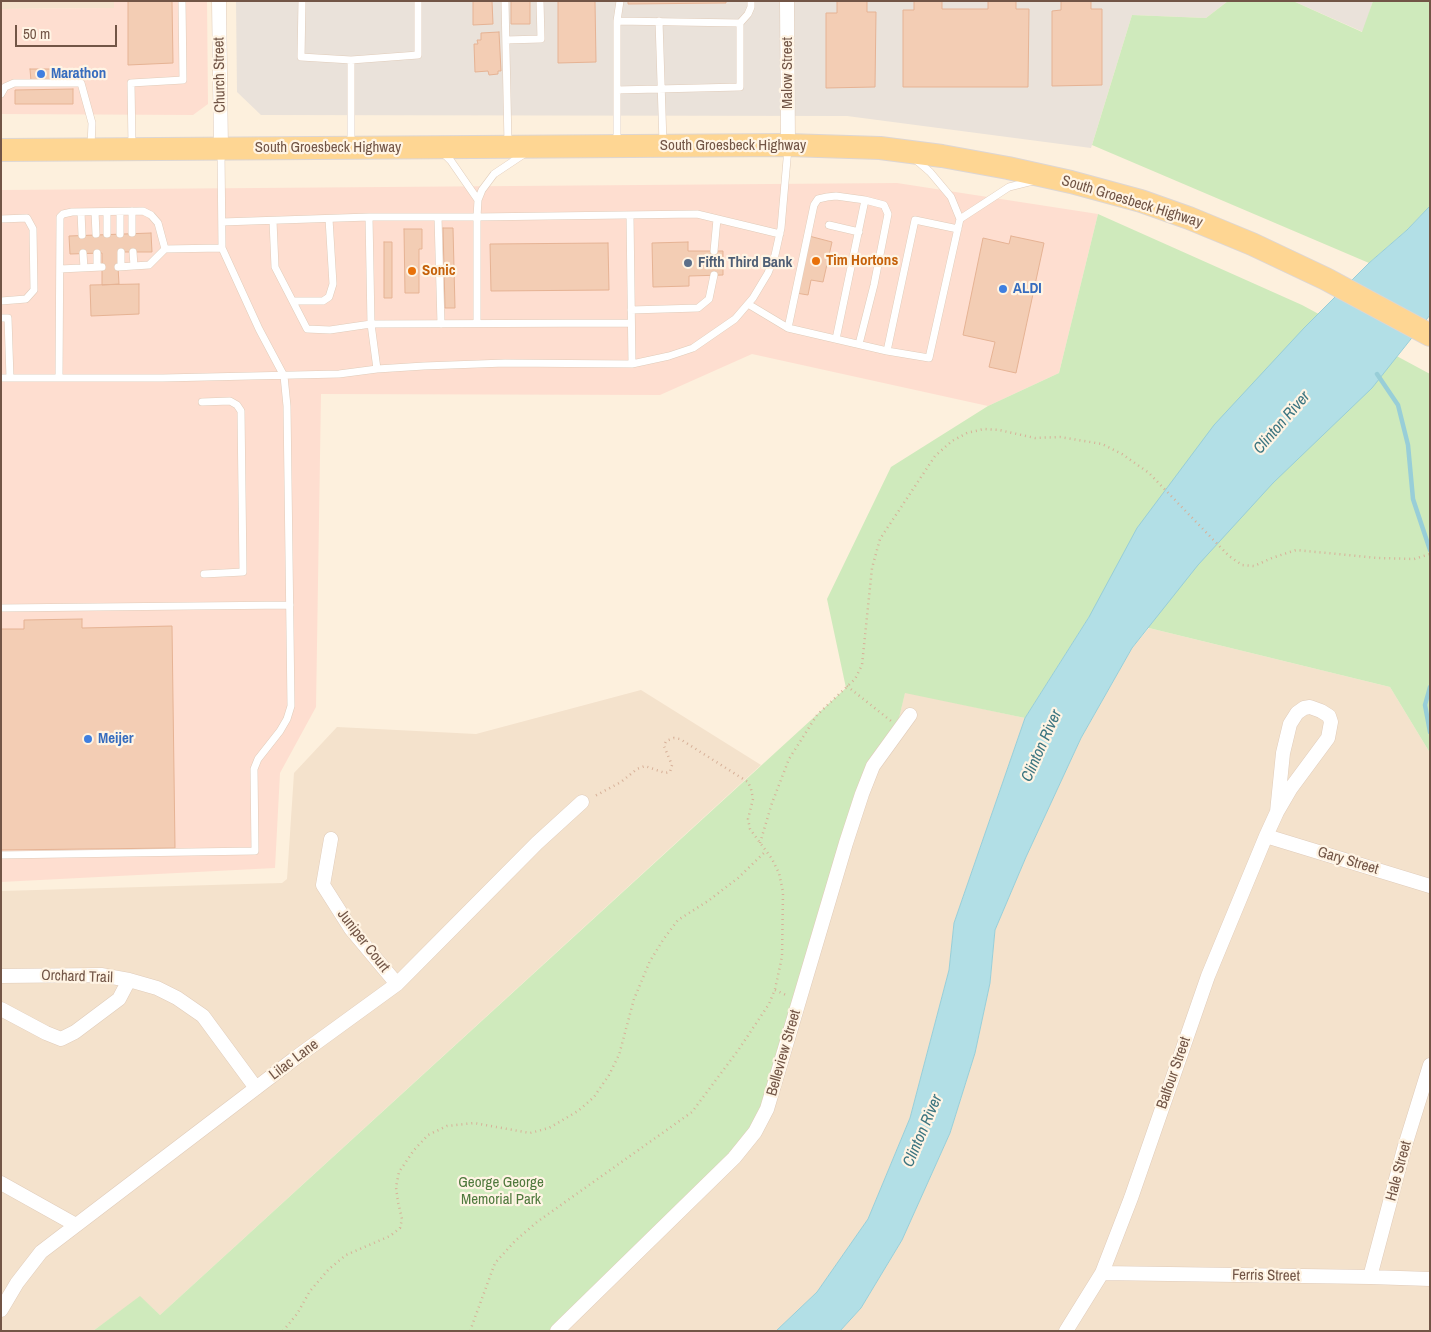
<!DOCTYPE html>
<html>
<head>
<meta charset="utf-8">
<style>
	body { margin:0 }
	#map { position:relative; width:1431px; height:1332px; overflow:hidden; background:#fdf0dd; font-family:"Archivo Narrow",sans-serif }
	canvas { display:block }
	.frame { position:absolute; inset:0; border:2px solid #725546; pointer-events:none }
	.scale { position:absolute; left:15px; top:25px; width:102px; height:22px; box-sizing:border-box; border:2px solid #725546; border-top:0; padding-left:6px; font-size:15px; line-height:18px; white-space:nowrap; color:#725546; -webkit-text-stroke:4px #fff4e4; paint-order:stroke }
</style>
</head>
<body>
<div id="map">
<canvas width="1431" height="1332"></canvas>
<div class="frame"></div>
<div class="scale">50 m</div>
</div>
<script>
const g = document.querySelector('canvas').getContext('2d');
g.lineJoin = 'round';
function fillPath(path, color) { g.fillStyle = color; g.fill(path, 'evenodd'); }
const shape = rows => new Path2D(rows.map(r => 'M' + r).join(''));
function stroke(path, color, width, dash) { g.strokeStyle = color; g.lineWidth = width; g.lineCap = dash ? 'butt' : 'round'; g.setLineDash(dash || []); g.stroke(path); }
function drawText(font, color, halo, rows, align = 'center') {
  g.font = font + ' "Archivo Narrow",sans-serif'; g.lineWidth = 4.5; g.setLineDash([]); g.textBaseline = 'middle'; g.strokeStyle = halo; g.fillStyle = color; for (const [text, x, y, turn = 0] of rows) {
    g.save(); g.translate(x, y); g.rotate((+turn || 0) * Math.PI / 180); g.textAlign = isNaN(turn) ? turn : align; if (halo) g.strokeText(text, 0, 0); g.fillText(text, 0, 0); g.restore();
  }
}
fillPath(shape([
	[1,1,114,1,114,8,1,9],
	[1149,628,1390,687,1430,753,1430,1331,840,1331,861,1308,902,1240,950,1133,975,1053,990,983,995,930,1026,857,1081,738,1132,648],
	[641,690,761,765,160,1315,140,1297,93,1331,1,1331,1,891,282,883,287,879,294,773,337,727,476,734],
	[905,692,1025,718,954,923,949,970,910,1118,868,1219,817,1292,776,1331,557,1331,873,766,895,735]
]), '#f4e2cc');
fillPath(shape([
	[114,1,207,1,208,104,193,115,1,114,1,9,114,8],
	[897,183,1098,214,1059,373,988,406,752,354,660,395,321,394,316,707,280,773,275,868,1,882,1,190]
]), '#feded0');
fillPath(shape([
	[236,1,1228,1,1206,18,1132,15,1091,148,847,116,261,115,237,92],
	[1293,1,1373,1,1363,32]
]), '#eae2da');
fillPath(shape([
	[1228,1,1293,1,1362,32,1373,1,1430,1,1430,206,1407,230,1369,263,1092,145,1132,15,1206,18],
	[1098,214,1302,305,1430,374,1430,753,1390,687,1149,628,1089,617,1025,718,905,693,895,735,873,766,755,1132,557,1331,93,1331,140,1296,160,1315,846,688,827,599,891,467,988,406,1059,373]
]), '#cfeabc');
const water = shape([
	[1430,206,1430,315,1372,388,1273,483,1198,565,1132,648,1081,738,1026,857,995,930,990,983,975,1053,950,1133,902,1240,861,1308,840,1331,776,1331,817,1292,868,1219,910,1118,949,970,954,923,1025,718,1089,617,1137,528,1214,425,1304,328,1369,263,1407,230,1430,206]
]);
fillPath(water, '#b2dfe6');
stroke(water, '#98ced8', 1);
stroke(shape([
	[1377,374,1398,405,1408,445,1413,499,1430,550],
	[1430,687,1425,705,1430,732]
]), '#98ced8', 4.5);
const building = shape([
	[128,1,172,1,173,63,128,65,128,1],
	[473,1,492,1,493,24,473,25,473,1],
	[511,1,530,1,530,24,511,24,511,1],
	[558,1,595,1,596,62,558,63,558,1],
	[628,1,726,1,726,3,628,4,628,1],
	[837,1,867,1,867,12,876,12,875,87,826,88,826,13,837,13,837,1],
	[914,1,942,1,942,9,988,9,988,1,1016,1,1016,9,1029,9,1028,87,903,87,903,10,914,10,914,1],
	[1061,1,1091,1,1091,9,1102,9,1102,85,1052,86,1052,11,1061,10,1061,1],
	[499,32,501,71,498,71,498,74,489,75,488,71,475,72,474,44,478,44,477,40,481,40,481,33,499,32],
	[30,69,57,69,57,80,31,81,30,69],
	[73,89,73,104,15,104,15,90,73,89],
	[443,228,453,228,455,308,445,308,443,228],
	[404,229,422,229,422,249,419,249,419,293,405,293,404,229],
	[151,233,152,252,121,252,118,267,119,284,102,285,102,253,70,254,69,236,151,233],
	[809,236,832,242,823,282,811,280,808,295,796,293,809,236],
	[1011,236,1044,243,1016,373,989,367,995,342,963,335,983,238,1009,244,1011,236],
	[384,242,392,242,392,298,384,298,384,242],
	[688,242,688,251,723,251,723,275,689,276,689,286,653,287,652,243,688,242],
	[608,243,609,290,491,291,490,244,608,243],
	[139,284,139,314,91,316,90,285,139,284],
	[82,619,82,628,172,626,175,848,1,850,1,629,24,629,24,620,82,619]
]);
fillPath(building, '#f3cdb4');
stroke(building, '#e6b394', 1);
const lane = shape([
	[302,1,301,57,351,60,418,55,418,1],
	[505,1,508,144],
	[617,21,740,23],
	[659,21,663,143],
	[506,40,541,39,540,1],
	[351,60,351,145],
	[617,90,740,87,740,23,748,14,751,7,751,1],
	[1,94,5,87,14,83,81,83,92,123,91,146],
	[617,143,617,21,620,1],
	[132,146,131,83,183,80,182,1],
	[442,152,451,161,478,200,482,190,494,174,524,154],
	[915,159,930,172,951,197,960,219,1009,187,1033,181],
	[478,200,477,217,697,214,780,234],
	[81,212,82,235],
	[95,212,96,234],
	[107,212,107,234],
	[120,212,120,234],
	[630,216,632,364],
	[438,217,441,324],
	[1,219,27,218,33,229,34,290,26,299,1,301],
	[273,221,275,267,307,329,330,330,371,324,377,369],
	[222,222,369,217],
	[829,225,859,232],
	[132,233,132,211],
	[714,251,717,219],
	[121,252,121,266],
	[133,252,134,266],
	[83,253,84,268],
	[97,253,97,267],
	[118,267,149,265,165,249],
	[60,269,102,267],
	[293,301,323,301,329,297,333,284,329,219],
	[748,304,788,328,887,351,929,358,960,219],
	[631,310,698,308,709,299,714,275],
	[1,318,8,318,10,378],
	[477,323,477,217,369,217,371,324,631,323],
	[788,328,814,205,818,199,827,197,836,196,865,200,884,205,888,214,874,285,859,344],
	[836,339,865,200],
	[887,351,915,220,958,229],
	[1,378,163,378,339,374,377,369,424,366,505,363,632,364,669,356,693,348,735,319,753,298,768,273,775,255,781,228,788,148],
	[59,378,60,221,60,217,63,214,72,212,143,211,151,215,158,223,165,249,222,248],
	[202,402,230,401,237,405,241,411,243,572,204,574],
	[1,608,290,605],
	[1,855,255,851,254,769,258,759,280,731,287,719,291,706,287,406,284,376,259,329,222,248,221,151]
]);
const street = shape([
	[219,1,221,149],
	[787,1,788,145],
	[1266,836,1430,886],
	[331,839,323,885,351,929,397,984],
	[1,976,101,975,129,980,157,988,177,998,203,1016,256,1088],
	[1,1009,46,1033,61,1039,75,1032,119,999,129,980],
	[1,1183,76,1225],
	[1102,1273,1370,1277,1430,1279],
	[1370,1277,1404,1149,1430,1065],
	[1,1310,17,1283,41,1252,298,1056,397,984,537,843,582,802],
	[557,1331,734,1158,755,1132,767,1109,846,843,862,794,873,766,910,715],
	[1066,1331,1102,1273,1131,1198,1208,976,1266,836,1277,812,1291,788,1328,738,1331,722,1329,716,1321,711,1310,707,1304,708,1297,713,1290,724,1283,753,1277,812]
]);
const primary = shape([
	[1,150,788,145,880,148,942,156,1008,168,1071,182,1141,201,1189,218,1252,244,1326,279,1430,335]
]);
stroke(lane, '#e0ccba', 8);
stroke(street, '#e0ccba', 15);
stroke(primary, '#ddd6d3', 24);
stroke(shape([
	[847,686,891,721],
	[760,843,772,803,789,759,817,715,855,679,862,665,872,568,880,539,935,456,952,441,967,433,984,429,999,430,1035,438,1060,437,1102,444,1122,454,1149,473,1229,556,1242,565,1254,566,1272,558,1296,550,1378,558,1414,559,1430,554],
	[775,990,786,995],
	[283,1331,297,1314,310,1291,329,1269,346,1255,390,1236,400,1228,402,1219,398,1202,396,1187,399,1172,414,1150,428,1135,447,1126,474,1123,530,1133,549,1128,578,1111,594,1097,609,1075,619,1055,634,999,650,961,663,940,678,920,708,901,738,878,766,851],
	[470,1331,495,1263,515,1241,537,1222,692,1112,739,1049,769,1004,775,989,782,957,783,892,779,873,772,859,750,829,748,819,753,799,751,789,748,782,680,739,674,738,666,741,664,746,672,765,670,772,665,773,645,766,637,769,621,782,593,797]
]), '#d7b098', 2.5, [1, 4]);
stroke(lane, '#fff', 7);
stroke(street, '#fff', 14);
stroke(primary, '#fed693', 22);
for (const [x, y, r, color] of [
	[41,74,5,"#3f7fe0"],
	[816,261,5,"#e8710a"],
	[688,263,5,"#5c6f8a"],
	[412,271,5,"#e8710a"],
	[1003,289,5,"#3f7fe0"],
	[88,739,5,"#3f7fe0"]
]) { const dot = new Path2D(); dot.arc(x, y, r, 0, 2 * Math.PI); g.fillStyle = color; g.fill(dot); stroke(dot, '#fff4e4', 2); }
drawText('15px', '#725546', '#fff4e4', [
	["Malow Street",788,73,-90],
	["Church Street",220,75,-91],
	["South Groesbeck Highway",733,146],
	["South Groesbeck Highway",328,148],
	["South Groesbeck Highway",1132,202,17],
	["Gary Street",1348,861,17],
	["Juniper Court",363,941,52],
	["Orchard Trail",77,977,2],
	["Belleview Street",784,1053,-74],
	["Lilac Lane",294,1060,-37],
	["Balfour Street",1174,1073,-71],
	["Hale Street",1399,1171,-75],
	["Ferris Street",1266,1276,1]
]);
drawText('bold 15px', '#366cbe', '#fff4e4', [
	["Marathon",51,74],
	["ALDI",1013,289],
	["Meijer",98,739]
], 'left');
drawText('bold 15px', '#c56008', '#fff4e4', [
	["Tim Hortons",826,261],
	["Sonic",422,271]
], 'left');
drawText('bold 15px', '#4e5e75', '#fff4e4', [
	["Fifth Third Bank",698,263]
], 'left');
drawText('15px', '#4f793d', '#fff4e4', [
	["George George",501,1183],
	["Memorial Park",501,1200]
]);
drawText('italic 16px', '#3c7580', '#fff4e4', [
	["Clinton River",1282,423,-49],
	["Clinton River",1042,746,-66],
	["Clinton River",923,1131,-67]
]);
</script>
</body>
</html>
